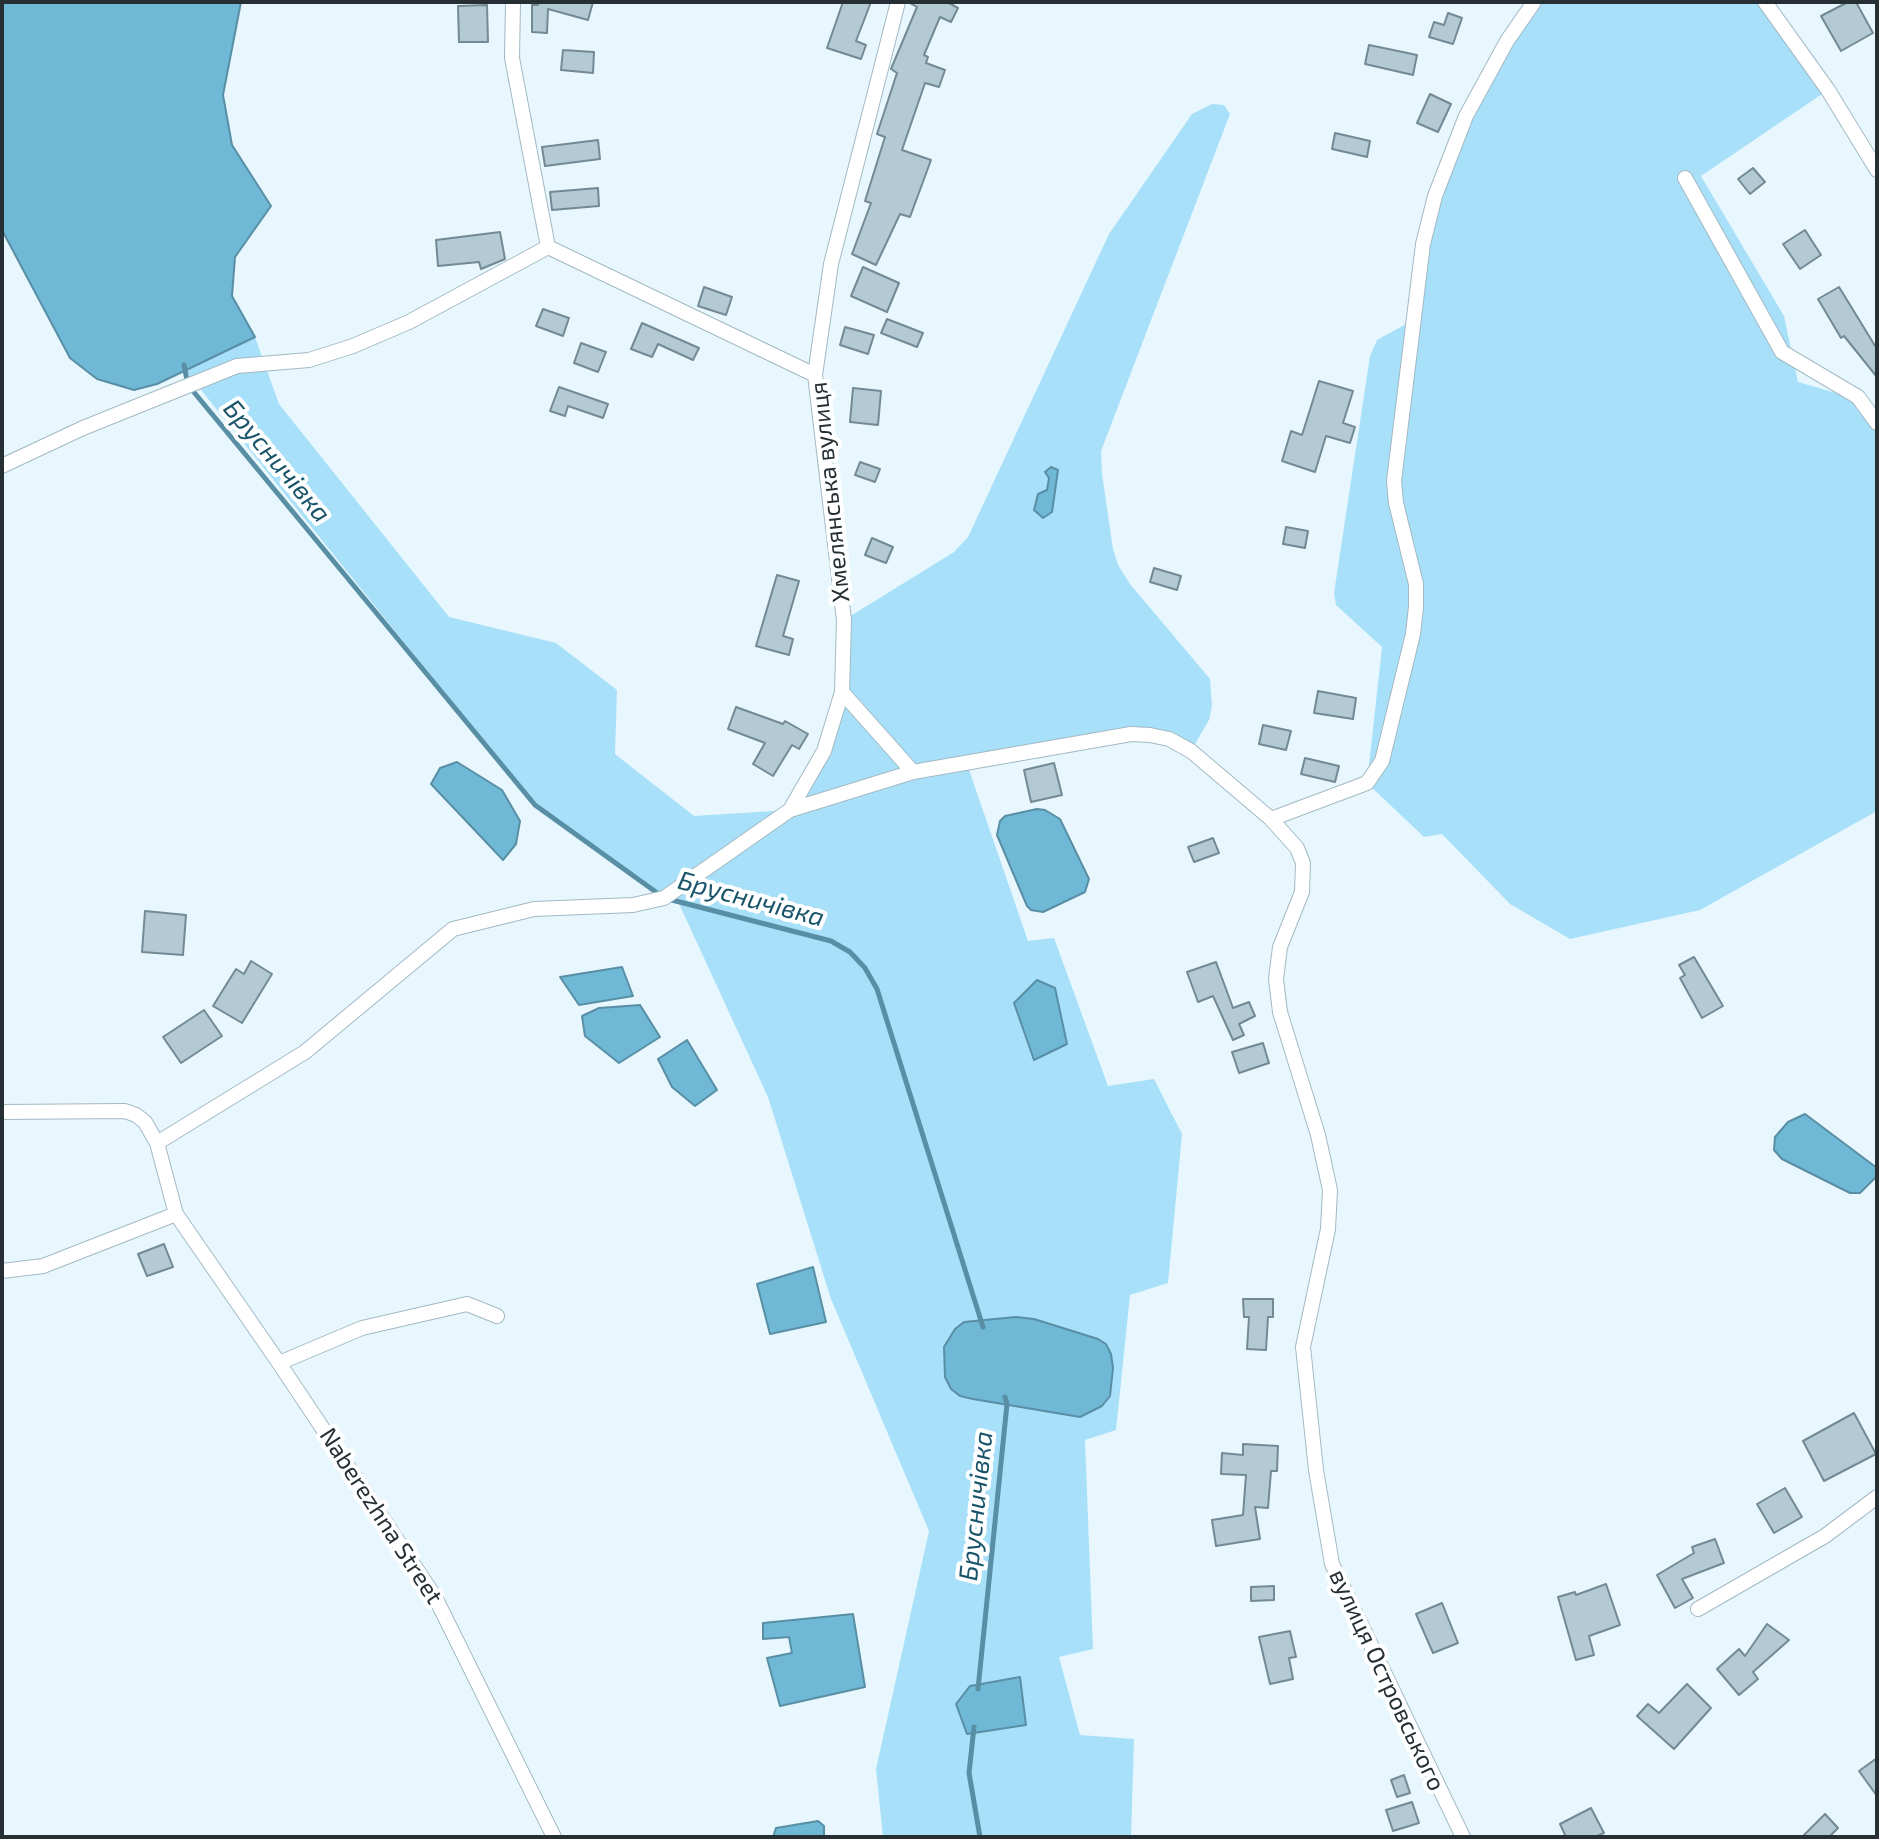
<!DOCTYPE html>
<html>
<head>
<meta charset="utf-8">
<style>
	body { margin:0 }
	#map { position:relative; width:1879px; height:1839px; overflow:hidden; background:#e8f7fe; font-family:"Exo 2",sans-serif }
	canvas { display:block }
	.frame { position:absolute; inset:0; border:4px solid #262f33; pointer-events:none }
</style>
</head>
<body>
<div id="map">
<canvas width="1879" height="1839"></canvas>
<div class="frame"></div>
</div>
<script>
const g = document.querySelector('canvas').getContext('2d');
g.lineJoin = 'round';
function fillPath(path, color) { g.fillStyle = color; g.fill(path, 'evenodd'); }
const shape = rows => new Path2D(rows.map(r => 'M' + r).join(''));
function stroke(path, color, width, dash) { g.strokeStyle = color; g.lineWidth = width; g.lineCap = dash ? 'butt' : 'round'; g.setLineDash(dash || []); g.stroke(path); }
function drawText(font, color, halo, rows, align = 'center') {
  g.font = font + ' "Exo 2",sans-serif'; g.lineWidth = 8; g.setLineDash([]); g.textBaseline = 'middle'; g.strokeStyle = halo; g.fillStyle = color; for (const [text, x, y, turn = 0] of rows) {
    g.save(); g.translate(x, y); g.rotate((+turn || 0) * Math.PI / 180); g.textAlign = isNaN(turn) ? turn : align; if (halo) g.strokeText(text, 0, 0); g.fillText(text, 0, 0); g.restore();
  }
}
fillPath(shape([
	[1537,2,1765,2,1828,90,1701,176,1784,316,1798,382,1850,397,1877,433,1877,811,1700,910,1570,939,1510,904,1442,834,1424,837,1367,783,1382,647,1336,605,1334,593,1370,356,1377,340,1415,319,1423,244,1449,156],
	[1212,104,1224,105,1230,114,1101,451,1102,474,1113,549,1118,565,1130,584,1210,679,1212,706,1209,720,1191,751,1150,735,967,764,1028,941,1054,938,1108,1086,1154,1079,1182,1134,1168,1283,1130,1295,1116,1430,1085,1440,1093,1649,1059,1657,1080,1735,1134,1739,1131,1837,883,1837,876,1769,929,1531,831,1299,768,1097,675,895,664,898,535,805,185,370,255,337,279,404,449,617,556,643,617,690,615,754,694,816,790,810,838,709,844,620,954,552,968,537,1109,234,1192,114]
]), '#a8e0f9');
const water = shape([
	[4,2,241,2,223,95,232,145,271,206,235,257,232,296,255,337,157,384,134,390,97,379,70,358,2,230,2,3,4,2],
	[1051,467,1058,470,1052,512,1043,518,1034,510,1038,494,1047,490,1049,478,1045,472,1051,467],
	[457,762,502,790,520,821,516,844,503,860,431,784,440,768,457,762],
	[1037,809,1045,810,1060,819,1089,879,1085,892,1043,912,1031,910,1027,906,997,835,1000,821,1005,816,1037,809],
	[622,967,633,996,579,1005,560,977,622,967],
	[1037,980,1055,988,1067,1044,1034,1060,1014,1003,1037,980],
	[640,1005,660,1037,619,1063,585,1036,582,1016,599,1008,640,1005],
	[687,1040,717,1090,695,1106,672,1087,658,1059,687,1040],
	[1805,1114,1877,1168,1877,1176,1860,1193,1850,1193,1782,1159,1774,1150,1775,1137,1788,1122,1805,1114],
	[813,1267,826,1322,770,1334,757,1284,813,1267],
	[1016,1317,1034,1319,1098,1339,1106,1344,1111,1354,1113,1368,1110,1396,1102,1406,1080,1417,973,1399,960,1396,951,1389,945,1377,944,1347,955,1329,964,1322,1016,1317],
	[853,1614,865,1687,780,1706,767,1658,792,1653,789,1637,763,1639,763,1623,853,1614],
	[1020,1677,1026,1725,967,1734,956,1704,970,1686,1020,1677],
	[818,1821,824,1826,824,1837,773,1837,776,1828,818,1821]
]);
fillPath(water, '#6fb8d6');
stroke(water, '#598fa5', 2);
stroke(shape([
	[184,365,188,385,535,805,660,895],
	[668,899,831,941,850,952,865,968,877,989,983,1327],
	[978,1689,1007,1404,1005,1397],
	[974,1727,969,1773,980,1837]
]), '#598fa5', 5);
const building = shape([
	[538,2,593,2,588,20,548,9,547,33,532,32,532,5,538,5,538,2],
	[843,2,871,2,856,41,866,45,861,59,827,48,843,2],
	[908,2,947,2,958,8,951,22,940,17,924,55,928,57,926,63,945,70,939,87,925,83,902,150,931,160,910,217,900,214,876,265,852,254,871,203,865,201,885,137,877,134,897,73,891,69,917,7,908,2],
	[1848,2,1856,2,1873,33,1841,51,1821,16,1848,2],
	[487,5,488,42,459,42,458,6,487,5],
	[1448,13,1462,18,1453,44,1429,37,1434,22,1444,25,1448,13],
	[1369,45,1417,55,1413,75,1365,64,1369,45],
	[563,50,594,52,593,73,561,70,563,50],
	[1430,94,1451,104,1438,132,1417,123,1430,94],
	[1335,133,1370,141,1367,157,1332,149,1335,133],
	[598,140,600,159,545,166,542,147,598,140],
	[1753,168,1765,182,1750,194,1738,179,1753,168],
	[598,188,599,206,552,210,550,192,598,188],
	[1805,230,1821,255,1800,269,1783,244,1805,230],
	[500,232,505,259,481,269,479,262,438,266,436,240,500,232],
	[863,267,899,283,887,312,851,296,863,267],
	[704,287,732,297,726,315,698,306,704,287],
	[1839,287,1877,349,1877,377,1844,336,1841,338,1818,299,1839,287],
	[543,309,569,318,563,336,536,326,543,309],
	[887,319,923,333,917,347,881,333,887,319],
	[642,323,699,348,693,360,658,344,652,357,631,349,642,323],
	[845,327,874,335,868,354,840,345,845,327],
	[581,343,606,352,598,372,574,363,581,343],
	[1319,381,1353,391,1343,423,1355,427,1350,443,1326,436,1315,472,1282,461,1291,431,1302,435,1319,381],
	[559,387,608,404,603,418,568,406,565,416,550,411,559,387],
	[853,388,881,391,878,425,850,422,853,388],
	[860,462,880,469,875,482,855,475,860,462],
	[1286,527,1308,531,1305,548,1283,544,1286,527],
	[872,538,893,547,886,563,865,555,872,538],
	[1154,568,1181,576,1177,590,1150,582,1154,568],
	[777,575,799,581,783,636,793,639,789,655,756,646,777,575],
	[1318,691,1356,698,1353,719,1314,713,1318,691],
	[736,707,783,724,785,721,808,734,799,749,792,745,773,776,753,764,765,743,728,729,736,707],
	[1263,725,1291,731,1286,750,1259,744,1263,725],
	[1305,758,1339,766,1335,782,1301,774,1305,758],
	[1054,763,1062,795,1031,802,1024,770,1054,763],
	[1213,838,1219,853,1194,862,1188,847,1213,838],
	[145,911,186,915,183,955,142,952,145,911],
	[1694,957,1723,1006,1702,1018,1680,978,1685,975,1679,965,1694,957],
	[251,961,272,974,242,1023,213,1006,236,969,244,974,251,961],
	[1216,962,1233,1008,1249,1002,1255,1016,1239,1024,1244,1035,1233,1040,1213,996,1198,1002,1187,972,1216,962],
	[204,1010,222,1036,181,1063,163,1037,204,1010],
	[1263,1043,1269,1063,1239,1073,1232,1052,1263,1043],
	[164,1244,173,1267,147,1276,138,1254,164,1244],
	[1243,1299,1273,1299,1273,1317,1268,1317,1266,1350,1247,1349,1249,1317,1244,1317,1243,1299],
	[1854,1413,1876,1454,1824,1481,1803,1441,1854,1413],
	[1243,1444,1278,1446,1277,1471,1271,1471,1268,1508,1255,1507,1260,1539,1216,1546,1212,1520,1243,1515,1246,1475,1221,1474,1222,1453,1243,1455,1243,1444],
	[1785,1488,1802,1517,1774,1533,1757,1504,1785,1488],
	[1715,1539,1724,1563,1682,1579,1693,1598,1675,1608,1657,1575,1694,1553,1692,1547,1715,1539],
	[1606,1584,1620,1625,1589,1636,1594,1655,1576,1660,1558,1597,1575,1592,1576,1595,1606,1584],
	[1274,1586,1274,1600,1251,1601,1251,1587,1274,1586],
	[1442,1603,1458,1643,1433,1653,1416,1614,1442,1603],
	[1767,1624,1789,1640,1753,1672,1758,1679,1739,1695,1717,1669,1739,1649,1745,1656,1767,1624],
	[1290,1631,1296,1657,1289,1658,1293,1679,1270,1684,1259,1637,1290,1631],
	[1687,1684,1711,1708,1674,1749,1637,1716,1648,1704,1659,1713,1687,1684],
	[1877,1758,1877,1796,1859,1771,1877,1758],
	[1404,1775,1410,1793,1397,1797,1391,1780,1404,1775],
	[1412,1802,1419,1823,1393,1831,1386,1810,1412,1802],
	[1591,1808,1604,1833,1595,1837,1566,1837,1560,1824,1591,1808],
	[1825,1814,1838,1828,1829,1837,1802,1837,1825,1814]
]);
fillPath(building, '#b3cad5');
stroke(building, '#738993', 2);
const minor = shape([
	[513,2,512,58,548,247],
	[898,2,831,264,815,375,844,620,842,692,913,772],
	[1765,2,1828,90,1877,170],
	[1685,178,1782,352,1858,397,1877,423],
	[2,466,83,428,237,366,309,360,353,346,409,322,548,247,815,375],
	[790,810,913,772,1131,734,1150,735,1169,739,1191,751,1271,819,1297,848,1303,863,1302,892,1280,947,1276,979,1280,1012,1318,1135,1330,1190,1328,1229,1303,1347,1316,1470,1332,1564,1463,1837],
	[1271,819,1367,783,1382,761,1413,634,1416,607,1416,584,1396,503,1394,481,1423,244,1435,196,1466,116,1507,41,1534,2],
	[2,1112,125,1111,136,1115,145,1122,157,1143,176,1214,279,1363,435,1597,554,1837],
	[157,1143,305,1052,453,929,534,909,633,905,664,898,790,810,824,751,842,692],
	[2,1271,43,1266,176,1214],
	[279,1363,362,1328,467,1304,497,1316],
	[1698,1609,1825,1536,1877,1497]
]);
stroke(minor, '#a2b9c4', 16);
stroke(minor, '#fff', 14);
drawText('24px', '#262f33', '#fff', [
	["Хмелянська вулиця",830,492,-96],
	["Naberezhna Street",381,1516,57],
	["вулиця Островського",1387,1680,65]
]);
drawText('italic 26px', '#19546a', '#fff', [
	["Брусничівка",277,461,50],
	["Брусничівка",751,899,15],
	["Брусничівка",976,1506,-84]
]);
</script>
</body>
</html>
